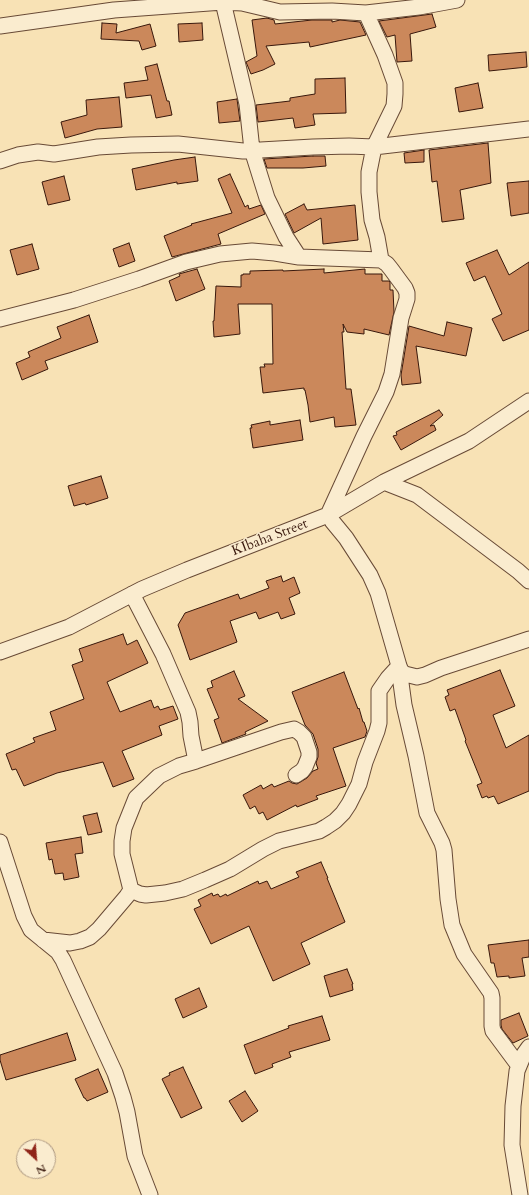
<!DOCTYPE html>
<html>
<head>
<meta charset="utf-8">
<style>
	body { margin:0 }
	#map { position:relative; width:529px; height:1195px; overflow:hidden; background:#f8e2b5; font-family:Cardo,serif }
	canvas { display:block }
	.north { position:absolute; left:16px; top:1139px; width:40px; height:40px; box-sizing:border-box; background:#faeccf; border:1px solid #ac9781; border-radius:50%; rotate:154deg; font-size:11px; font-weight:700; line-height:16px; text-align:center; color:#38170b }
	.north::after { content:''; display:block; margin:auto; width:14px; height:18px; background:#8f2418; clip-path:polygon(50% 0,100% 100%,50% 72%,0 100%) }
</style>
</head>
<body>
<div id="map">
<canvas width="529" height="1195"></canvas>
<div class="north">N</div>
</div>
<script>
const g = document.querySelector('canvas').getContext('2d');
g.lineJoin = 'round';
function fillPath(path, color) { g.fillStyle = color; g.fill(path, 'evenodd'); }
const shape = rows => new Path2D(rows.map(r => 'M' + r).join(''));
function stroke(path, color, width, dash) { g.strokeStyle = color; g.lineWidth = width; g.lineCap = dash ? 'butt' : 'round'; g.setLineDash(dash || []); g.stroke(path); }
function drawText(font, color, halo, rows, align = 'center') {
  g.font = font + ' Cardo,serif'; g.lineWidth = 3; g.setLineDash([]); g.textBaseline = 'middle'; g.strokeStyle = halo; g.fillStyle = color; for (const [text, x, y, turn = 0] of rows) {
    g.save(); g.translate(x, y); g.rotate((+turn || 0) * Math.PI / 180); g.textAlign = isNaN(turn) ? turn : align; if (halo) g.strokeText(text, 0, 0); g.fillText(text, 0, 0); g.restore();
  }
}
const building = shape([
	[432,14,436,27,410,34,412,61,397,62,395,35,387,37,379,21,432,14],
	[267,18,274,20,275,24,312,20,332,20,332,22,340,20,360,22,366,35,310,47,309,42,266,46,275,64,263,70,251,74,246,62,257,56,252,20,267,18],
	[102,23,117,24,116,33,150,24,156,46,142,50,139,41,101,39,102,23],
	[202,23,203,40,179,42,178,24,202,23],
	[526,52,527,67,489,71,488,55,526,52],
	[157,64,167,101,169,101,172,115,156,118,151,95,126,98,124,83,148,80,145,67,157,64],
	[345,78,346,113,313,114,315,125,295,128,293,118,258,122,256,105,290,101,290,98,315,94,315,79,345,78],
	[478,83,483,108,459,112,455,88,478,83],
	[119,97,122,127,97,129,65,138,61,122,87,115,86,100,119,97],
	[237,99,240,121,219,123,217,102,237,99],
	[488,143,491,183,460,190,464,219,442,222,437,181,432,182,429,150,488,143],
	[424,150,424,162,405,163,404,153,424,150],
	[313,156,325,156,326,166,303,168,267,168,264,159,313,156],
	[195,157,198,181,177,184,177,182,136,190,132,169,174,160,195,157],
	[230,174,245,207,248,205,249,209,261,205,265,214,218,234,221,244,172,257,164,236,192,225,191,224,232,213,218,179,230,174],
	[64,176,70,200,48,205,42,182,64,176],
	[529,181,529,213,511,216,507,183,529,181],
	[304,204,307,210,355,205,358,240,323,244,321,218,294,233,285,214,304,204],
	[129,243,135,261,119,267,113,249,129,243],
	[32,244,39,269,17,275,10,250,32,244],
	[497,250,509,275,529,262,529,330,503,341,492,319,502,314,485,276,474,281,466,263,497,250],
	[197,269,205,289,176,301,169,281,180,276,179,274,197,269],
	[324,269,324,273,365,269,365,274,382,274,382,281,389,281,390,282,390,290,393,290,394,312,389,335,364,329,364,334,347,332,343,324,344,332,342,332,346,389,351,389,356,425,335,427,334,417,310,422,308,405,305,390,304,390,304,388,263,393,260,367,265,367,264,364,273,364,272,304,238,304,240,334,214,337,213,321,214,321,216,286,241,287,241,275,243,275,243,274,250,274,250,271,283,270,283,271,324,269],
	[89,315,98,342,45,361,48,369,22,380,16,363,30,357,28,352,61,338,57,327,89,315],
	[447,322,472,328,466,356,416,346,421,383,402,385,401,375,409,326,444,336,447,322],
	[439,410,443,415,430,426,434,425,436,430,401,450,393,436,397,435,396,432,439,410],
	[300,420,303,440,253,448,250,428,252,428,251,425,270,421,270,425,300,420],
	[101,476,108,498,86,505,85,503,74,506,68,486,101,476],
	[281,576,283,582,294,577,300,593,289,598,295,614,281,619,278,612,259,619,256,612,230,621,237,642,190,660,178,625,185,613,238,594,240,599,269,588,266,581,281,576],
	[123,634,127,645,137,640,148,663,107,682,120,712,151,700,154,708,158,706,160,710,173,706,178,719,159,726,162,735,122,751,134,779,113,787,103,762,57,773,24,786,16,769,12,770,6,754,35,742,33,738,56,730,50,712,84,699,72,665,83,661,79,649,123,634],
	[500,670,515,706,493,715,506,748,529,735,529,791,498,804,494,796,488,798,487,796,482,798,477,785,482,783,465,741,466,740,455,709,450,711,445,697,449,695,447,690,500,670],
	[234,671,245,696,238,699,268,721,245,732,246,734,222,743,214,720,219,718,207,689,213,687,211,681,234,671],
	[344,672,358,709,359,708,363,722,364,722,367,731,365,737,333,748,346,786,316,796,318,799,297,807,296,805,267,820,263,812,259,814,255,806,250,809,243,795,261,785,263,789,272,784,274,787,289,781,292,783,297,784,307,778,313,771,318,769,316,763,318,757,318,749,313,734,305,725,292,692,344,672],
	[97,813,102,832,88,835,83,816,97,813],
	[81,837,83,853,75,854,79,877,64,880,63,873,55,874,52,859,49,860,46,843,81,837],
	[321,862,328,878,327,878,345,922,301,943,310,964,273,981,249,926,211,944,194,909,201,906,198,900,212,893,213,896,218,894,220,897,226,894,227,896,258,881,259,884,267,881,271,889,299,877,296,872,321,862],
	[529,940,529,957,522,958,525,976,509,978,509,976,497,977,494,963,491,963,488,945,529,940],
	[347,969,353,984,352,984,353,990,330,997,324,976,347,969],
	[199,988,207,1007,183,1018,175,999,199,988],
	[519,1013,528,1036,513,1043,502,1029,501,1025,501,1020,519,1013],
	[322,1016,330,1040,289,1052,291,1057,272,1064,273,1067,255,1074,244,1045,289,1028,288,1026,322,1016],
	[67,1033,76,1060,6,1080,0,1060,0,1055,67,1033],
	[183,1067,202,1108,181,1118,162,1079,170,1075,169,1073,183,1067],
	[98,1069,108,1092,87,1101,85,1098,84,1098,75,1079,98,1069],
	[245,1091,258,1111,242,1122,229,1101,245,1091]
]);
fillPath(building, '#cb885b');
stroke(building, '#38170b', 1);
const minor = shape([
	[223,2,247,104,252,150,267,198,286,237,299,257],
	[366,13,385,55,395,83,395,94,394,106,374,147,369,172,369,192,372,220,377,237,381,260],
	[0,26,114,10,223,2,242,3,280,12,332,11,366,13,419,7,457,0],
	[0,161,18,155,38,152,54,154,98,147,131,145,178,144,243,151,313,147,349,146,374,147,529,129],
	[0,319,74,300,139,279,186,262,220,254,252,251,275,253,299,257,381,260,387,264,391,269,405,288,407,293,407,299,401,318,392,374,386,392,364,436,328,515],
	[384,482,417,495,518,571,529,581],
	[332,521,346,538,370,575,378,593,399,666,401,671,405,674,417,677,425,675,441,668,529,639],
	[132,594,163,654,188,712,190,722,191,736,196,761],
	[0,652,69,627,142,589,187,570,328,515,384,482,469,441,529,401],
	[401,671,401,683,404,705,416,756,427,813,442,843,444,850,448,899,452,925,464,954,491,993,492,998,492,1026,493,1031,519,1066],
	[0,842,24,916,31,930,58,952,63,960,115,1073,123,1097,127,1112,135,1156,150,1195],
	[131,890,140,894,146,895,165,893,183,889,205,880,230,869,263,849,279,841,319,831,326,827,335,821,343,813,349,804,359,784,365,762,377,731,379,723,379,691,388,678,399,666],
	[43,940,70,943,80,941,90,937,99,929,127,896,131,890,122,854,122,841,124,828,136,798,159,776,179,766,196,761,281,732,294,729,299,732,304,737,309,752,309,757,305,767,302,771,296,775],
	[520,1195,512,1145,513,1106,517,1071,524,1054,529,1047]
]);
stroke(minor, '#684a36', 17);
stroke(minor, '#faeccf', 15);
drawText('14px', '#38170b', '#faeccf', [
	["KIbaha Street",270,538,-21]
]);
</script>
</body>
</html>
